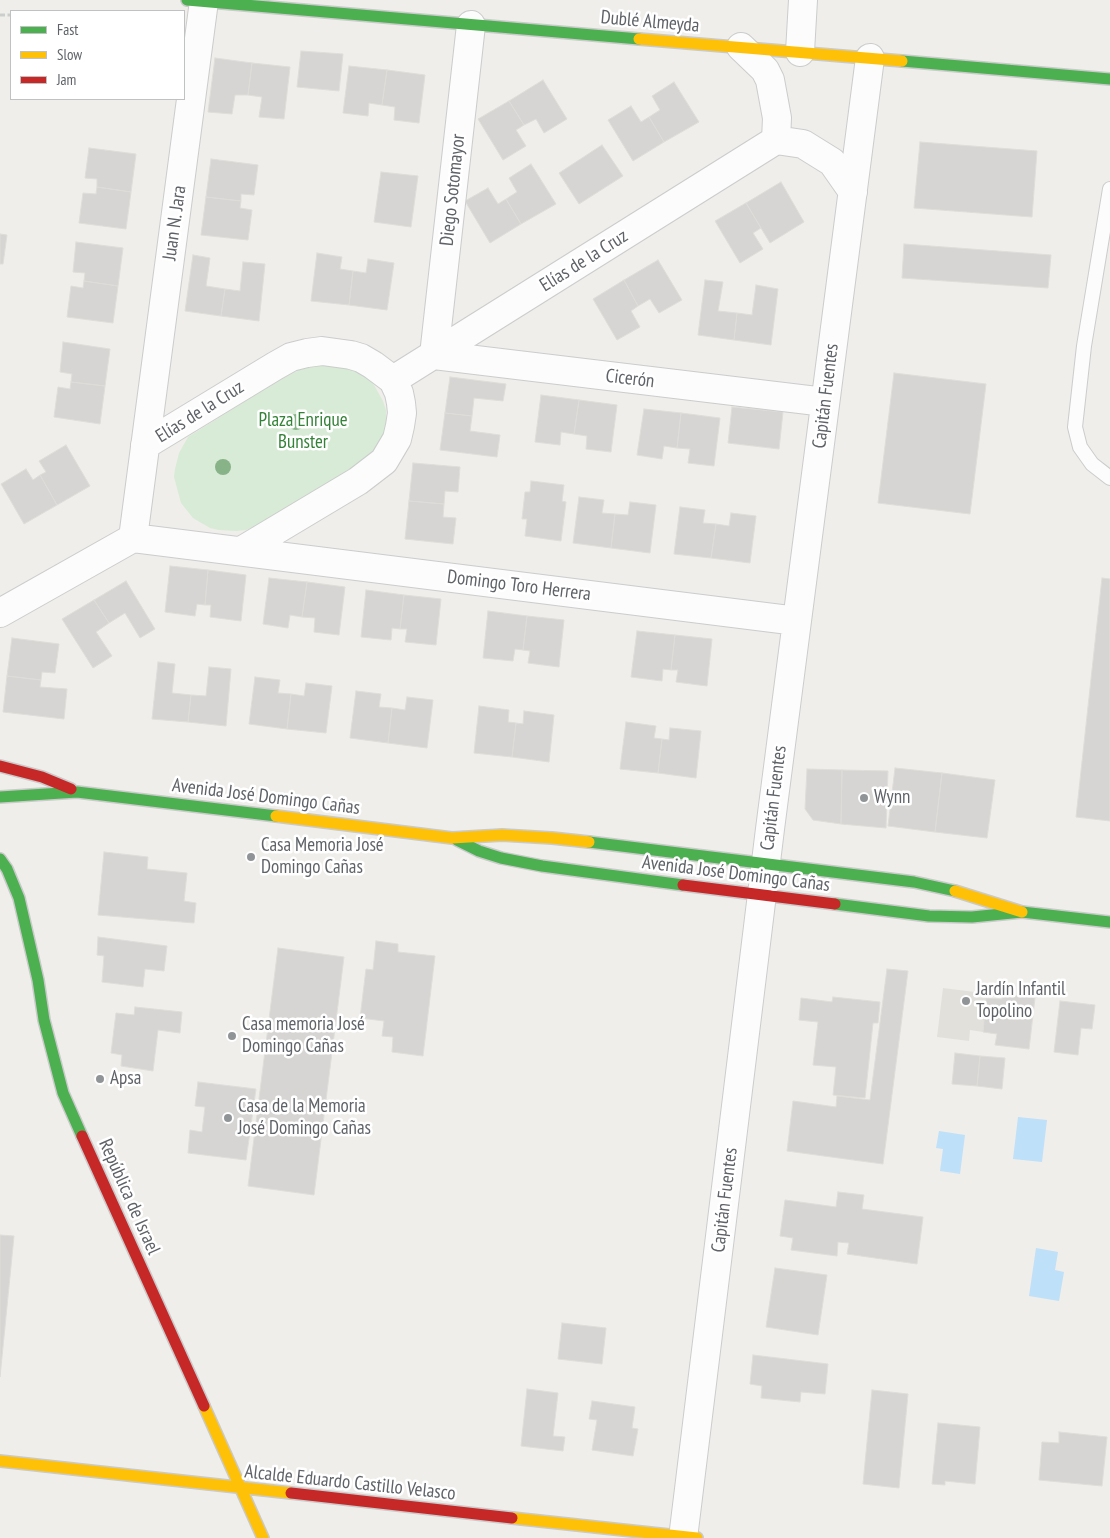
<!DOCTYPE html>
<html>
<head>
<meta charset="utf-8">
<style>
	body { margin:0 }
	#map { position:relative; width:1110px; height:1538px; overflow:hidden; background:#efeeea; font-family:"PT Sans Narrow",sans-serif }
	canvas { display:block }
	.legend { position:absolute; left:10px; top:10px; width:175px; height:90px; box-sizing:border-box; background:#fff; border:1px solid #bfc1c3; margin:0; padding:6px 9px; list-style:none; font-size:15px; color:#5f6368 }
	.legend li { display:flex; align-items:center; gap:10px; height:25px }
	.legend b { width:25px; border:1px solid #bfc1c3 }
</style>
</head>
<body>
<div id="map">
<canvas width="1110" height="1538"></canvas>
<ul class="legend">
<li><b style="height:6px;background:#4caf50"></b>Fast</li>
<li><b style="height:6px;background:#ffc107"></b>Slow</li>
<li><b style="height:6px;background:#c62828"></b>Jam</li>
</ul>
</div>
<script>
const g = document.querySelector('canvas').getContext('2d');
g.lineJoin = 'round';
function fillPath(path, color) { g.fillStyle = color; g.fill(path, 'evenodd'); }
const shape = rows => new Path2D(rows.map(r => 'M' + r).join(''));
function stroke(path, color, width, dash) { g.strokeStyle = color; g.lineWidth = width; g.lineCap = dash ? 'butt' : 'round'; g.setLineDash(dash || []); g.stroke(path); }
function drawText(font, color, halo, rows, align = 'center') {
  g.font = font + ' "PT Sans Narrow",sans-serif'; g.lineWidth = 5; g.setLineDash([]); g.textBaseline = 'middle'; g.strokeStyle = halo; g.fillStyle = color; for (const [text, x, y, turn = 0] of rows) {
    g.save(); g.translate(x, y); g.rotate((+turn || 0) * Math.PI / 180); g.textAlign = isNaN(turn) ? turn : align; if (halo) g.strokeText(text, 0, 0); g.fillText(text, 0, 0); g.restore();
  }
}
fillPath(shape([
	[943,988,975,992,974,997,986,998,983,1032,970,1030,969,1041,937,1037]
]), '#e2e0da');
fillPath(shape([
	[313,366,332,366,353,369,368,378,374,385,383,401,386,410,386,428,378,447,366,460,264,523,246,530,236,531,219,530,210,528,193,518,181,503,174,477,175,469,179,453,188,437,284,377,303,368]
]), '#d8ebd6');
fillPath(shape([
	[1018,1117,1047,1120,1042,1162,1013,1159],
	[939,1131,965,1135,960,1174,940,1171,943,1149,936,1148],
	[1036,1248,1058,1252,1055,1270,1064,1272,1059,1301,1029,1296]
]), '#bfe0f9');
const building = shape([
	[301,51,343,54,339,91,297,87,301,51],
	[215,58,252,63,248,95,235,95,232,114,208,112,215,58],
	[252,63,290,67,284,119,259,117,262,97,248,95,252,63],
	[349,66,387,70,382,105,369,103,368,116,343,113,349,66],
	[387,70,425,75,419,123,394,120,395,107,382,105,387,70],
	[543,80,567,119,544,133,536,119,524,125,509,101,543,80],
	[674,82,699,122,664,142,649,117,660,110,652,96,674,82],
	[509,101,524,125,516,130,526,146,503,160,478,119,509,101],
	[631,106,641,122,649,117,664,142,633,161,608,120,631,106],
	[920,142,1037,151,1032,217,914,208,920,142],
	[602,145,623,176,579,204,559,173,602,145],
	[89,148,136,154,131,192,97,187,97,179,85,178,89,148],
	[211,159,258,165,254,195,241,194,241,201,206,197,211,159],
	[531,164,556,204,521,224,506,199,517,192,509,178,531,164],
	[381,172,418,176,411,227,374,222,381,172],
	[781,182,804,222,770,243,746,203,781,182],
	[97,187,131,192,126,229,79,223,83,193,96,194,97,187],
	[488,188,498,204,506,199,521,224,490,243,465,201,488,188],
	[206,197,241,201,240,208,252,210,248,240,201,235,206,197],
	[746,203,761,228,753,233,763,249,740,263,715,221,746,203],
	[0,234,7,235,3,264,0,264,0,234],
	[76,242,123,248,118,286,84,281,85,273,73,272,76,242],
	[904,244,1051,255,1048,288,902,278,904,244],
	[317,253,342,257,340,269,353,271,349,305,311,301,317,253],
	[193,255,210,258,206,286,225,289,221,316,185,311,193,255],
	[368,259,394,263,387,310,349,305,353,271,366,273,368,259],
	[658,260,682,300,659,313,650,299,638,306,624,280,658,260],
	[243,262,265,264,259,321,221,316,225,289,240,291,243,262],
	[624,280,638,306,631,311,640,327,617,340,593,299,624,280],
	[705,280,723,282,718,311,737,313,734,340,698,335,705,280],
	[84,281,118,286,113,323,67,317,71,286,83,288,84,281],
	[756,285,778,289,771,345,734,340,737,313,752,315,756,285],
	[63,342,110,349,105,386,71,382,72,374,60,372,63,342],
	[894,373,986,384,970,514,878,503,894,373],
	[450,377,506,384,503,401,474,398,472,416,445,413,450,377],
	[71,382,105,386,100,424,54,417,58,387,70,389,71,382],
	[541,395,579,400,574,434,561,432,560,445,535,442,541,395],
	[579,400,617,405,611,452,586,449,587,436,574,434,579,400],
	[732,407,783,412,779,449,728,443,732,407],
	[644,409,681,413,677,448,664,446,662,459,637,455,644,409],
	[445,413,472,416,470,431,500,435,497,457,440,450,445,413],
	[681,413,720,418,714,466,688,463,690,449,677,448,681,413],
	[66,445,90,486,57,505,40,475,46,472,39,461,66,445],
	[413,463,460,467,458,492,445,491,444,504,409,501,413,463],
	[26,469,33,480,40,475,57,505,24,524,1,484,26,469],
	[531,481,564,485,562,501,566,502,561,541,525,536,527,519,522,519,525,492,530,492,531,481],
	[579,497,604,500,602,513,615,514,611,548,573,543,579,497],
	[409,501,444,504,443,517,456,518,453,544,405,539,409,501],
	[630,502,656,505,650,553,611,548,615,514,628,515,630,502],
	[680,507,705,510,703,523,716,524,711,558,674,554,680,507],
	[731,513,756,516,750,563,711,558,716,524,729,526,731,513],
	[170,566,208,570,205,605,197,604,195,616,165,612,170,566],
	[208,570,246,575,241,621,210,617,211,605,205,605,208,570],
	[269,578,307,582,302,617,290,615,288,628,263,624,269,578],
	[1102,578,1110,579,1110,821,1076,817,1102,578],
	[126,581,155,629,140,638,125,613,109,623,94,600,126,581],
	[307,582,345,587,339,635,314,632,315,618,302,617,307,582],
	[366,590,404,595,400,629,392,628,391,640,361,637,366,590],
	[404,595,441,599,436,645,405,642,407,629,400,629,404,595],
	[94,600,109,623,96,632,112,656,93,668,62,619,94,600],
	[488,611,527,616,523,650,515,649,513,661,483,658,488,611],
	[527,616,564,620,559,667,528,663,530,651,523,650,527,616],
	[637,631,675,635,671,670,663,669,662,681,631,677,637,631],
	[675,635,712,639,707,686,676,682,678,670,671,670,675,635],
	[12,638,59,644,55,673,42,672,41,680,7,676,12,638],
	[158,662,175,664,172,693,191,695,188,722,152,719,158,662],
	[209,667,231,669,226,726,188,722,191,695,206,696,209,667],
	[7,676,41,680,40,687,67,689,64,719,3,712,7,676],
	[255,677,280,680,278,693,291,694,287,729,249,724,255,677],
	[306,683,332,686,326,733,287,729,291,694,304,696,306,683],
	[356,691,381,694,379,707,392,708,388,743,350,738,356,691],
	[407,697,433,700,427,748,388,743,392,708,405,710,407,697],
	[479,706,509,710,508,722,516,723,512,757,474,753,479,706],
	[524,711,554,715,549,762,512,757,516,723,523,724,524,711],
	[626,722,656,726,654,738,662,739,658,773,620,769,626,722],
	[670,728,701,731,696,778,658,773,662,739,669,740,670,728],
	[895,768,942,773,935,832,888,826,895,768],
	[807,769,842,770,841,824,813,820,805,809,807,769],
	[842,770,888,771,886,828,841,824,842,770],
	[942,773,995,780,987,838,935,832,942,773],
	[104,852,148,857,147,869,187,873,184,901,196,903,194,923,98,915,104,852],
	[98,937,167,946,164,971,145,969,143,987,102,982,104,956,97,955,98,937],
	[376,941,398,944,398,952,435,956,423,1056,392,1052,393,1037,382,1036,384,1021,360,1018,366,969,373,970,376,941],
	[278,948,344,957,314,1195,248,1186,278,948],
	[887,969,908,971,883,1164,787,1151,793,1101,836,1107,837,1096,870,1100,887,969],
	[1002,994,1035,998,1029,1049,995,1045,997,1034,983,1032,986,998,1002,999,1002,994],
	[833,997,880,1002,878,1023,873,1023,865,1098,833,1095,836,1067,813,1065,818,1022,799,1020,801,998,832,1002,833,997],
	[1060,1001,1095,1005,1092,1029,1081,1028,1078,1055,1054,1052,1060,1001],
	[135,1007,182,1012,180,1033,158,1030,153,1071,121,1066,122,1055,111,1053,116,1013,134,1015,135,1007],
	[955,1053,980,1056,977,1086,952,1084,955,1053],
	[980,1056,1005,1058,1002,1089,977,1086,980,1056],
	[198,1082,256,1089,246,1160,188,1153,190,1130,202,1132,205,1107,195,1106,198,1082],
	[838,1192,864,1195,862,1209,923,1217,917,1264,847,1254,849,1243,838,1242,837,1256,791,1250,793,1238,780,1236,785,1200,836,1207,838,1192],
	[0,1235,14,1236,0,1377,0,1235],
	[775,1268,827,1275,818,1335,766,1327,775,1268],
	[562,1323,606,1328,602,1364,558,1359,562,1323],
	[753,1355,828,1364,825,1394,801,1392,800,1402,761,1398,762,1386,750,1384,753,1355],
	[527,1389,558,1393,553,1436,565,1437,563,1451,521,1446,527,1389],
	[872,1390,908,1394,899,1488,863,1484,872,1390],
	[592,1401,635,1407,632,1428,638,1429,633,1456,592,1450,597,1420,589,1419,592,1401],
	[938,1423,980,1427,975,1484,945,1481,945,1485,932,1484,938,1423],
	[1059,1432,1107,1437,1102,1486,1039,1480,1042,1442,1059,1443,1059,1432]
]);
fillPath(building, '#d6d5d3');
stroke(building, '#deddd9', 1);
const lane = shape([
	[1110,189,1084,346,1075,427,1080,447,1092,464,1110,478]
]);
const street = shape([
	[471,25,434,355,825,402],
	[741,47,765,70,770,80,777,118,776,140],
	[800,52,803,0],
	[393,380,776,140,803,144,832,162,853,192],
	[145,445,275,366,291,357,307,353,322,351,351,355,361,358,373,365,393,380,399,393,401,403,402,413,400,426,397,439,384,461,358,481,241,551],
	[133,538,204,1],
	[0,613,133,538,797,621],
	[683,1538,770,829,870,58]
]);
const fast = shape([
	[187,0,639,39],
	[902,61,1110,79],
	[0,797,77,792,276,816],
	[457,840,479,851,501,858,542,866,683,885],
	[589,842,914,882,955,891],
	[0,859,7,869,19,898,38,980,44,1020,63,1093,82,1136],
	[835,904,929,916,972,917,1022,912,1110,922]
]);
const slow = shape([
	[639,39,902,61],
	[276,816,452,838,502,835,552,838,589,842],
	[955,891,1022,912],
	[204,1406,263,1538],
	[0,1461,291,1493],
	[512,1518,697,1538]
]);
const jam = shape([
	[0,766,42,777,71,789],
	[683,885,835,904],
	[82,1136,204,1406],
	[291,1493,512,1518]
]);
stroke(lane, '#cbcccc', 16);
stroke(street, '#cbcccc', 30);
stroke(fast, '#cacacb', 14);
stroke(slow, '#cacacb', 14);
stroke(jam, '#cacacb', 14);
stroke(shape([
	[0,15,11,15]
]), '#cacfcc', 3, [5, 2.5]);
stroke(lane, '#fdfcfc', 14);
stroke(street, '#fdfcfc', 28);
stroke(fast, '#4caf50', 11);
stroke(slow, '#ffc107', 11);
stroke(jam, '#c62828', 11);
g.fillStyle = '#88b388';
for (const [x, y] of [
	[296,422],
	[223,467]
]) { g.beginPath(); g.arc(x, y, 8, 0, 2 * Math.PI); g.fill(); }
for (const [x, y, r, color] of [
	[864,798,5,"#919496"],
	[251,857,5,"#919496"],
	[966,1001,5,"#919496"],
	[232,1036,5,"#919496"],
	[100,1079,5,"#919496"],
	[228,1118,5,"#919496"]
]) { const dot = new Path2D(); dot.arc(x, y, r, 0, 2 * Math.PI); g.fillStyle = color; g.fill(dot); stroke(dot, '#fff', 2); }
drawText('19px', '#5f6368', '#fff', [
	["Dublé Almeyda",650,22,5],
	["Diego Sotomayor",453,190,-84],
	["Juan N. Jara",175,223,-82],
	["Elías de la Cruz",584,261,-32],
	["Cicerón",630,379,7],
	["Capitán Fuentes",826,396,-83],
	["Elías de la Cruz",200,412,-32],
	["Domingo Toro Herrera",519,586,7],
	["Avenida José Domingo Cañas",266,797,7],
	["Capitán Fuentes",774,798,-83],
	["Avenida José Domingo Cañas",736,874,7],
	["República de Israel",129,1197,66],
	["Capitán Fuentes",725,1200,-83],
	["Alcalde Eduardo Castillo Velasco",350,1483,6]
]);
drawText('19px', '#348238', '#fff', [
	["Plaza Enrique",303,421],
	["Bunster",303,443]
]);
drawText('19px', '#5f6368', '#fff', [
	["Wynn",874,798],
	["Casa Memoria José",261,846],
	["Domingo Cañas",261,868],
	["Jardín Infantil",976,990],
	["Topolino",976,1012],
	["Casa memoria José",242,1025],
	["Domingo Cañas",242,1047],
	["Apsa",110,1079],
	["Casa de la Memoria",238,1107],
	["José Domingo Cañas",238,1129]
], 'left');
</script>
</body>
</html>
